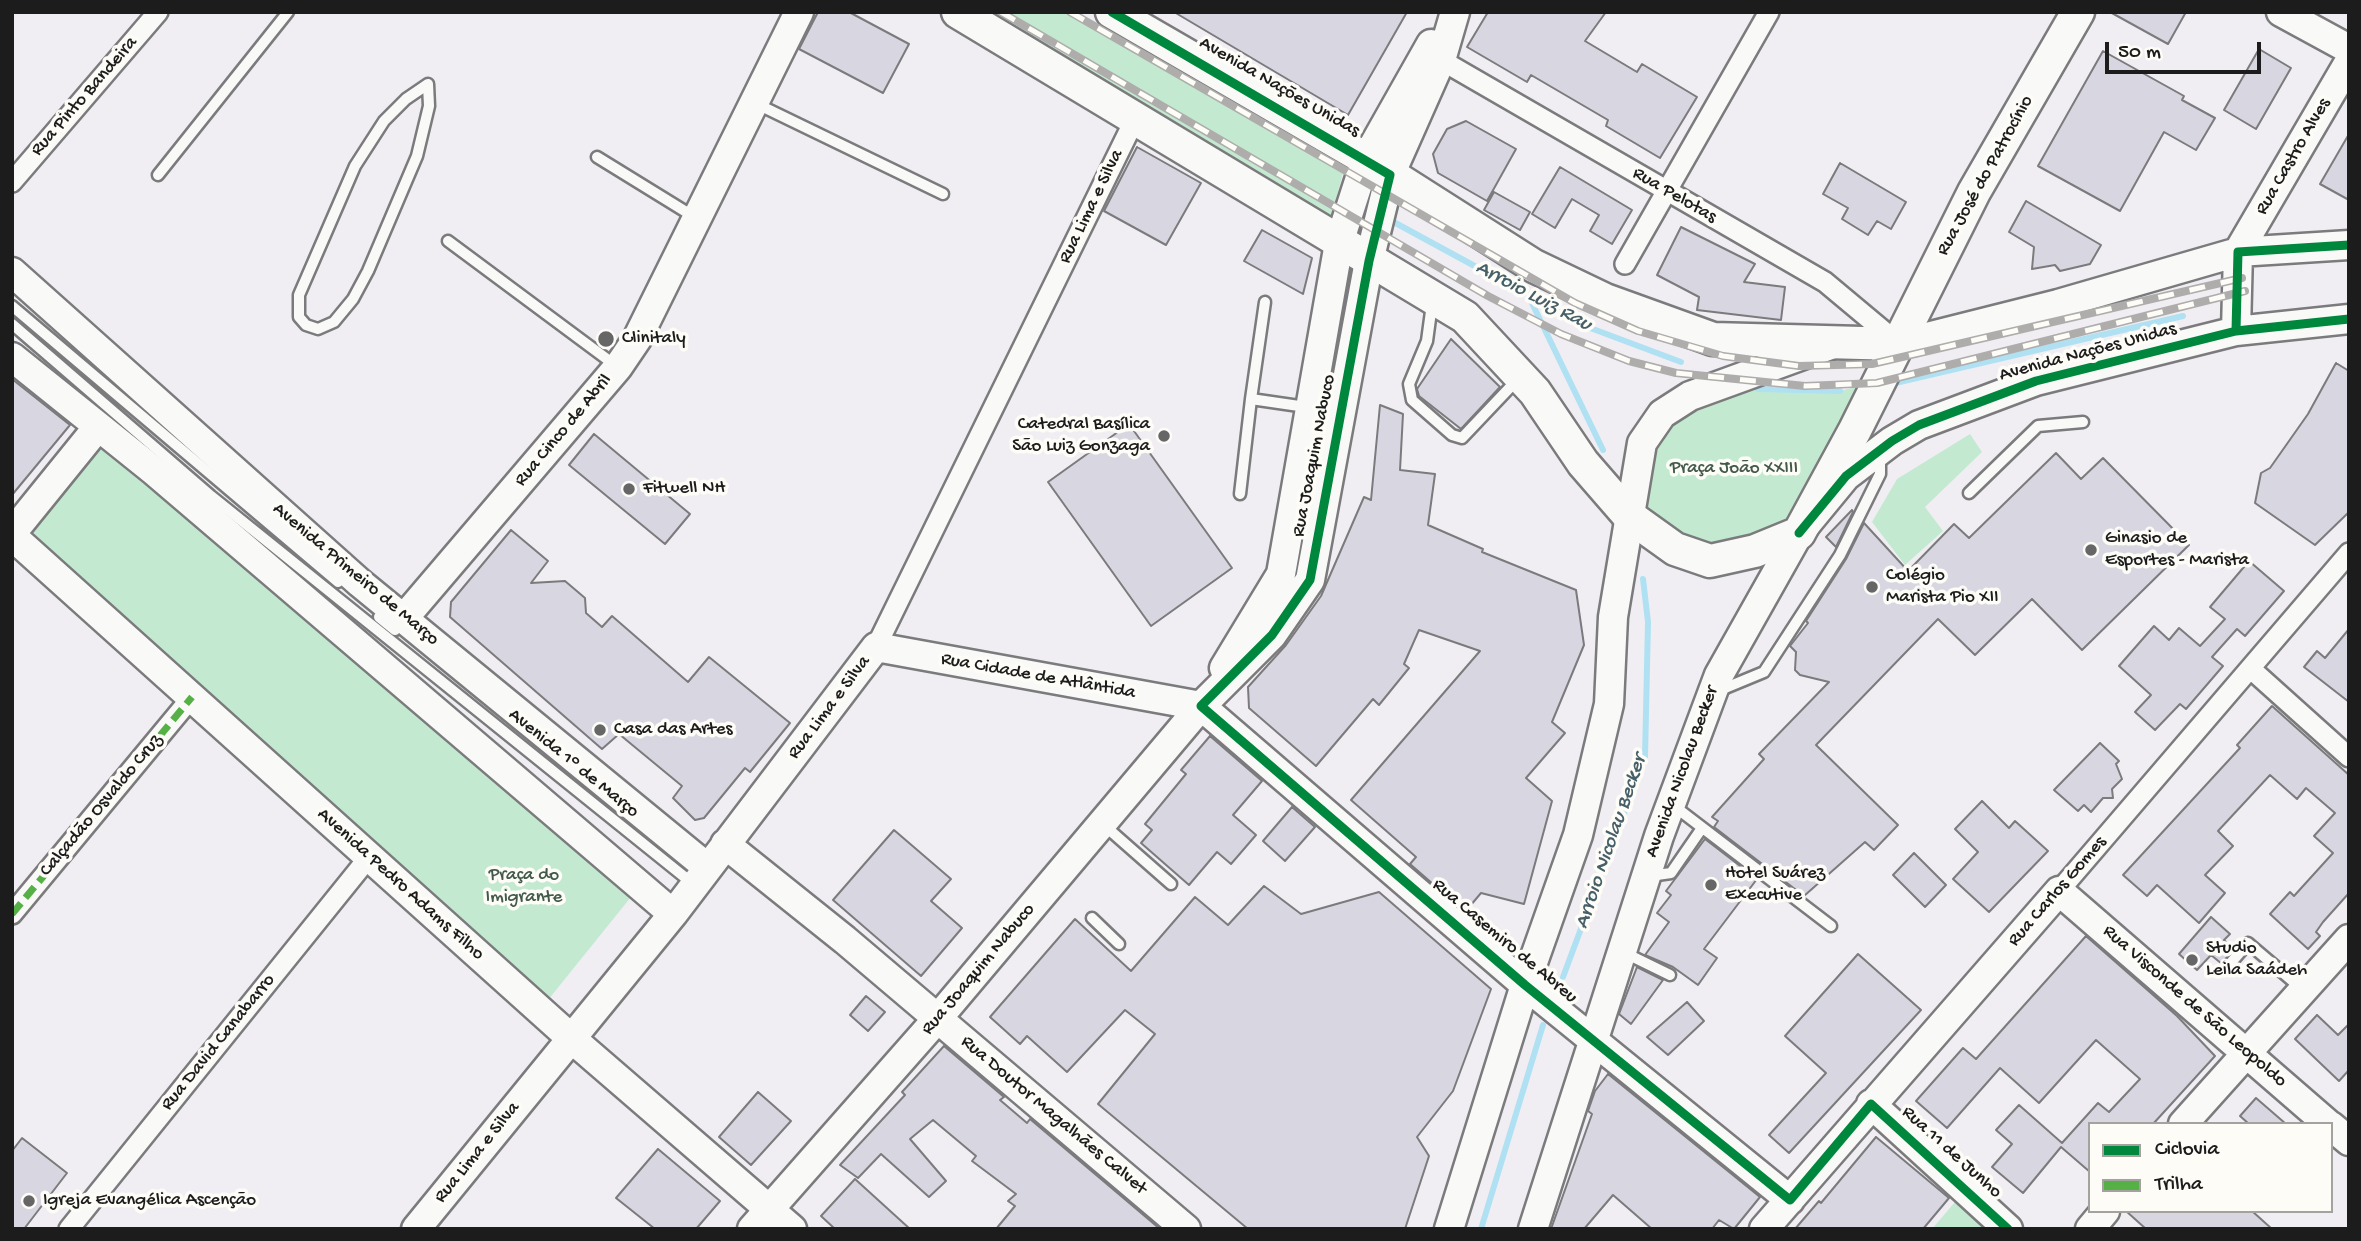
<!DOCTYPE html>
<html>
<head>
<meta charset="utf-8">
<style>
	body { margin:0 }
	#map { position:relative; width:2361px; height:1241px; overflow:hidden; background:#f0eef2; font-family:"Gochi Hand",sans-serif }
	canvas { display:block }
	.frame { position:absolute; inset:0; border:14px solid #1c1c1c; pointer-events:none }
	.legend { position:absolute; left:2088px; top:1122px; width:245px; height:91px; box-sizing:border-box; background:#fdfcf7; border:2px solid #a3a29f; margin:0; padding:9px 12px; list-style:none; font-size:21px; color:#1c1c1c }
	.legend li { display:flex; align-items:center; gap:14px; height:35px }
	.legend b { width:35px; border:2px solid #a3a29f }
	.scale { position:absolute; left:2105px; top:42px; width:156px; height:32px; box-sizing:border-box; border:4px solid #1c1c1c; border-top:0; padding-left:9px; font-size:21px; line-height:24px; white-space:nowrap; color:#1c1c1c; -webkit-text-stroke:5px #fdfcf7; paint-order:stroke }
</style>
</head>
<body>
<div id="map">
<canvas width="2361" height="1241"></canvas>
<div class="frame"></div>
<ul class="legend">
<li><b style="height:9px;background:#00873e"></b>Ciclovia</li>
<li><b style="height:9px;background:#55b145"></b>Trilha</li>
</ul>
<div class="scale">50 m</div>
</div>
<script>
const g = document.querySelector('canvas').getContext('2d');
g.lineJoin = 'round';
function fillPath(path, color) { g.fillStyle = color; g.fill(path, 'evenodd'); }
const shape = rows => new Path2D(rows.map(r => 'M' + r).join(''));
function stroke(path, color, width, dash) { g.strokeStyle = color; g.lineWidth = width; g.lineCap = dash ? 'butt' : 'round'; g.setLineDash(dash || []); g.stroke(path); }
function drawText(font, color, halo, rows, align = 'center') {
  g.font = font + ' "Gochi Hand",sans-serif'; g.lineWidth = 7; g.setLineDash([]); g.textBaseline = 'middle'; g.strokeStyle = halo; g.fillStyle = color; for (const [text, x, y, turn = 0] of rows) {
    g.save(); g.translate(x, y); g.rotate((+turn || 0) * Math.PI / 180); g.textAlign = isNaN(turn) ? turn : align; if (halo) g.strokeText(text, 0, 0); g.fillText(text, 0, 0); g.restore();
  }
}
fillPath(shape([
	[980,12,1077,12,1346,162,1329,225],
	[1731,381,1758,389,1839,391,1882,381,1799,533,1710,561,1629,516,1642,443],
	[1970,434,1982,452,1925,507,1943,531,1905,565,1872,522,1897,479],
	[95,444,149,476,635,892,548,1000,19,534],
	[1955,1202,1987,1229,1932,1229]
]), '#c3ead0');
stroke(shape([
	[1390,220,1585,326,1681,362],
	[1530,299,1603,450],
	[1891,384,2183,316],
	[1758,389,1840,391],
	[1563,977,1645,757,1648,622,1643,579],
	[1481,1229,1543,1025]
]), '#afe1f3', 6);
const building = shape([
	[818,12,849,12,909,44,883,93,799,49,818,12],
	[1174,12,1407,12,1348,115,1174,12],
	[1488,12,1606,12,1585,41,1637,72,1642,64,1697,97,1660,158,1606,126,1608,120,1531,75,1527,82,1467,47,1488,12],
	[2110,12,2186,12,2168,44,2110,12],
	[2259,49,2291,68,2256,129,2224,110,2259,49],
	[2103,51,2184,96,2182,100,2215,118,2196,150,2164,132,2120,211,2038,166,2103,51],
	[1466,121,1516,149,1487,201,1438,173,1433,154,1447,129,1466,121],
	[2349,134,2349,200,2320,184,2349,134],
	[1137,147,1201,183,1166,245,1104,211,1137,147],
	[1840,163,1906,202,1891,229,1877,221,1868,235,1842,219,1848,208,1823,194,1840,163],
	[1560,167,1632,210,1612,244,1590,231,1599,215,1572,199,1555,228,1532,214,1560,167],
	[1494,192,1530,212,1520,230,1484,210,1494,192],
	[2026,201,2101,245,2090,264,2060,271,2055,265,2032,269,2034,247,2009,232,2026,201],
	[1681,227,1755,264,1744,282,1785,287,1781,320,1697,310,1699,297,1657,275,1681,227],
	[1262,230,1312,258,1303,294,1244,261,1262,230],
	[1451,339,1500,387,1461,429,1419,396,1417,389,1451,339],
	[2336,363,2349,371,2349,512,2315,545,2255,503,2261,473,2270,468,2308,414,2336,363],
	[12,379,70,425,12,495,12,379],
	[1380,405,1403,414,1400,470,1435,474,1428,525,1483,549,1482,552,1576,590,1584,645,1552,722,1565,733,1526,778,1552,801,1524,904,1481,893,1465,912,1410,864,1416,857,1351,800,1480,651,1419,630,1404,664,1409,668,1379,705,1373,699,1316,766,1249,708,1248,687,1286,645,1321,596,1364,497,1371,500,1380,405],
	[1129,424,1232,568,1151,626,1048,482,1129,424],
	[594,434,690,514,665,544,569,465,594,434],
	[2056,453,2081,479,2103,458,2189,545,2082,650,2032,599,1975,655,1938,619,1816,745,1898,825,1874,850,1865,842,1804,896,1714,827,1718,821,1712,817,1764,759,1759,754,1829,682,1800,675,1795,670,1796,652,1790,646,1808,623,1806,621,1846,559,1864,523,1908,571,1954,524,1969,538,2056,453],
	[1852,510,1853,512,1836,547,1826,537,1852,510],
	[511,530,548,561,531,583,565,581,585,598,586,613,602,627,612,616,688,682,709,657,790,723,750,772,745,768,704,818,695,820,673,798,682,786,619,734,602,749,450,617,451,602,511,530],
	[2249,561,2284,591,2245,636,2237,629,2212,657,2223,666,2186,709,2180,704,2155,730,2135,712,2151,695,2119,666,2154,626,2169,640,2179,628,2200,646,2225,619,2210,607,2249,561],
	[2349,629,2349,702,2304,667,2317,651,2325,658,2349,629],
	[2272,706,2349,775,2349,893,2323,922,2316,932,2320,936,2308,949,2270,914,2290,892,2294,896,2333,853,2314,836,2335,813,2306,788,2297,799,2270,775,2218,831,2233,846,2205,875,2225,893,2199,923,2157,885,2147,896,2123,875,2240,748,2237,745,2272,706],
	[1210,736,1262,781,1233,815,1256,835,1231,864,1217,852,1189,885,1141,843,1152,830,1145,824,1186,774,1181,770,1210,736],
	[2100,743,2119,761,2116,764,2122,779,2112,789,2113,798,2103,798,2091,812,2084,805,2078,811,2054,790,2100,743],
	[1982,801,2009,828,2015,821,2048,851,1989,912,1953,879,1978,852,1955,829,1982,801],
	[1292,807,1315,827,1285,861,1263,841,1292,807],
	[894,830,951,879,931,901,962,928,921,976,833,900,894,830],
	[1705,839,1757,879,1704,949,1717,958,1698,985,1673,967,1645,955,1669,922,1657,913,1671,895,1666,891,1705,839],
	[1914,853,1946,885,1925,907,1893,875,1914,853],
	[1264,886,1301,914,1379,892,1491,989,1453,1091,1417,1137,1429,1156,1405,1229,1248,1229,1098,1104,1155,1034,1125,1010,1067,1072,1027,1036,1020,1044,990,1017,1075,919,1131,971,1195,897,1228,925,1264,886],
	[2211,917,2230,934,2224,940,2233,949,2222,964,2211,955,2197,970,2179,954,2211,917],
	[2086,936,2177,1016,2215,1056,2153,1124,2090,1124,2090,1172,2061,1147,2023,1193,1992,1167,2012,1144,1996,1130,2019,1105,2062,1143,2098,1103,2109,1112,2140,1079,2096,1040,2039,1103,2000,1068,1947,1128,1916,1101,1963,1048,1976,1059,2086,936],
	[1858,954,1921,1010,1789,1153,1769,1135,1826,1073,1785,1036,1858,954],
	[1637,967,1663,980,1631,1024,1619,1014,1637,967],
	[866,996,885,1012,868,1031,850,1015,866,996],
	[1687,1002,1704,1021,1668,1055,1647,1037,1687,1002],
	[2317,1015,2338,1035,2349,1024,2349,1070,2339,1081,2295,1039,2317,1015],
	[944,1046,1004,1097,1000,1100,1027,1123,1030,1119,1160,1229,996,1229,1015,1206,1008,1201,1016,1194,972,1161,976,1156,933,1120,910,1139,946,1181,929,1197,881,1154,858,1178,840,1165,905,1095,902,1092,944,1046],
	[1608,1074,1760,1197,1734,1229,1719,1220,1712,1229,1652,1229,1613,1195,1584,1229,1551,1229,1592,1114,1588,1111,1595,1091,1608,1074],
	[758,1092,791,1121,751,1165,719,1137,758,1092],
	[2256,1098,2286,1124,2249,1124,2240,1116,2256,1098],
	[1876,1137,1949,1198,1923,1229,1795,1229,1819,1201,1821,1203,1876,1137],
	[22,1138,67,1173,24,1229,12,1229,12,1151,22,1138],
	[658,1149,720,1201,696,1229,655,1229,616,1198,658,1149],
	[855,1179,910,1229,835,1229,821,1216,855,1179],
	[2126,1211,2252,1211,2272,1229,2146,1229,2126,1211]
]);
fillPath(building, '#d8d6e1');
stroke(building, '#7b7a7c', 2);
const lane = shape([
	[428,84,429,106,417,156,368,271,353,299,334,322,318,329,306,325,299,317,299,295,355,166,384,121,406,99,428,84],
	[757,104,943,194],
	[597,157,696,218],
	[158,175,288,12],
	[448,241,615,365],
	[1432,304,1427,341,1409,384,1412,400,1452,435,1462,438,1517,380],
	[12,306,338,582],
	[12,324,211,496,692,883],
	[1251,399,1265,302],
	[1969,493,2038,426,2083,422],
	[1240,494,1251,399,1306,407],
	[379,617,395,630],
	[1718,691,1764,672,1840,555,1880,474,1880,457],
	[1674,806,1831,926],
	[1105,826,1171,884],
	[1650,876,1671,873,1702,828],
	[1092,918,1119,944],
	[1625,953,1670,975],
	[2229,965,2248,943,2302,989]
]);
const street = shape([
	[1441,60,1825,282,1898,343],
	[12,182,158,12],
	[1625,264,1769,12],
	[876,647,1135,119],
	[2251,669,2349,757],
	[2059,891,2349,553],
	[12,914,192,697],
	[69,1229,369,857]
]);
const secondary = shape([
	[2281,12,2349,49],
	[12,272,360,583,708,868],
	[2236,331,2238,252,2349,62],
	[1899,344,2058,304,2238,252,2349,245],
	[12,357,154,471,673,914],
	[12,533,97,428],
	[12,536,572,1039,792,1229],
	[404,618,618,367,637,339,799,12],
	[1224,668,1281,574,1339,243,1366,159,1431,44],
	[1201,706,1525,985,1790,1200],
	[725,844,845,940,1186,1229],
	[1871,1104,2008,1229],
	[2183,1124,2349,939],
	[2331,1126,2349,1141],
	[416,1229,673,914,876,647,1201,706],
	[752,1229,938,1018,1201,706,1272,635,1310,580,1369,261,1390,175,1441,60,1455,12],
	[1449,1229,1525,985,1578,835,1609,704,1613,617,1642,443,1662,414,1690,396,1833,344],
	[1533,1229,1659,836,1719,675,1799,533,1846,476,1892,441,1919,425,2036,381,2236,331,2349,319],
	[1764,1229,2059,891,2328,1124],
	[2090,1229,2105,1211]
]);
const primary = shape([
	[958,12,1465,317,1535,392,1583,463,1629,516,1675,549,1710,561,1755,551,1799,533,1855,430,1974,192,2078,12],
	[1112,12,1366,159,1534,266,1605,300,1713,339,1899,344]
]);
stroke(lane, '#7b7a7c', 15);
stroke(street, '#7b7a7c', 24);
stroke(secondary, '#7b7a7c', 33);
stroke(primary, '#7b7a7c', 37);
stroke(lane, '#f9f9f8', 10);
stroke(street, '#f9f9f8', 19);
stroke(secondary, '#f9f9f8', 28);
stroke(primary, '#f9f9f8', 32);
const rail = shape([
	[1001,12,1488,296,1561,334,1629,361,1676,373,1805,386,1877,383,2245,291],
	[1070,12,1575,303,1638,331,1723,356,1799,366,1872,364,2242,278]
]);
stroke(rail, '#aeadac', 8);
stroke(rail, '#fdfcf7', 5, [16]);
stroke(shape([
	[12,914,192,697]
]), '#55b145', 7, [14, 7]);
stroke(shape([
	[1112,12,1390,175,1369,261,1310,580,1272,635,1201,706,1525,985,1790,1200,1871,1104,2008,1229],
	[2236,331,2238,252,2349,245],
	[1799,533,1846,476,1892,441,1919,425,2036,381,2236,331,2349,319]
]), '#00873e', 9);
for (const [x, y, r, color] of [
	[606,339,9,"#666667"],
	[1164,436,7,"#666667"],
	[629,489,7,"#666667"],
	[2091,550,7,"#666667"],
	[1872,587,7,"#666667"],
	[600,730,7,"#666667"],
	[1711,885,7,"#666667"],
	[2192,960,7,"#666667"],
	[29,1201,7,"#666667"]
]) { const dot = new Path2D(); dot.arc(x, y, r, 0, 2 * Math.PI); g.fillStyle = color; g.fill(dot); stroke(dot, '#fdfcf7', 2.5); }
drawText('19px', '#1c1c1c', '#fdfcf7', [
	["Avenida Nações Unidas",1279,88,30],
	["Rua Pinto Bandeira",85,97,-49],
	["Rua Castro Alves",2294,157,-60],
	["Rua José do Patrocínio",1986,176,-61],
	["Rua Pelotas",1674,196,30],
	["Rua Lima e Silva",1092,207,-64],
	["Avenida Nações Unidas",2088,353,-15],
	["Rua Cinco de Abril",564,431,-50],
	["Rua Joaquim Nabuco",1315,456,-79],
	["Avenida Primeiro de Março",355,575,40],
	["Rua Cidade de Atlântida",1038,677,10],
	["Rua Lima e Silva",830,708,-53],
	["Avenida 1° de Março",573,764,39],
	["Avenida Nicolau Becker",1683,772,-70],
	["Calçadão Osvaldo Cruz",102,806,-50],
	["Avenida Pedro Adams Filho",400,885,42],
	["Rua Carlos Gomes",2058,892,-49],
	["Rua Casemiro de Abreu",1504,942,40],
	["Rua Joaquim Nabuco",979,970,-50],
	["Rua Visconde de São Leopoldo",2194,1007,41],
	["Rua David Canabarro",219,1043,-51],
	["Rua Doutor Magalhães Calvet",1053,1116,40],
	["Rua Lima e Silva",478,1153,-51],
	["Rua 11 de Junho",1951,1153,42]
]);
drawText('19px', '#1c1c1c', '#fdfcf7', [
	["Clinitaly",622,339],
	["Catedral Basílica",1150,425,"right"],
	["São Luiz Gonzaga",1150,447,"right"],
	["Fitwell NH",643,489],
	["Ginasio de",2105,539],
	["Esportes - Marista",2105,561],
	["Colégio",1886,576],
	["Marista Pio XII",1886,598],
	["Casa das Artes",614,730],
	["Hotel Suárez",1725,874],
	["Executive",1725,896],
	["Studio",2206,949],
	["Leila Saádeh",2206,971],
	["Igreja Evangélica Ascenção",43,1201]
], 'left');
drawText('19px', '#43594a', '#fdfcf7', [
	["Praça João XXIII",1734,469],
	["Praça do",524,876],
	["Imigrante",524,898]
]);
drawText('italic 21px', '#465f68', '#fdfcf7', [
	["Arroio Luiz Rau",1533,297,28],
	["Arroio Nicolau Becker",1612,842,-71]
]);
</script>
</body>
</html>
